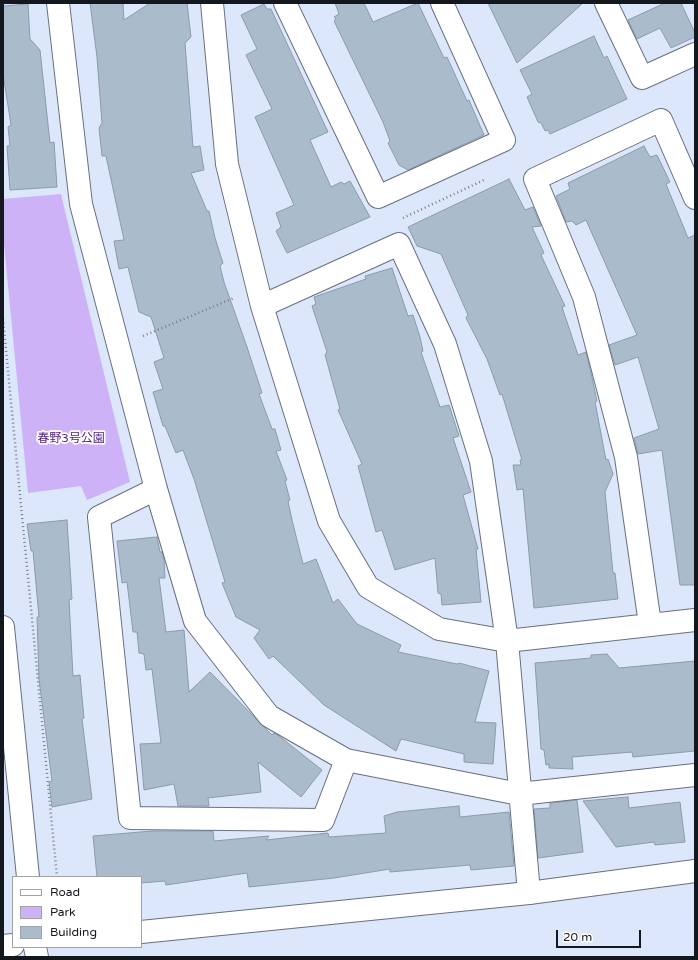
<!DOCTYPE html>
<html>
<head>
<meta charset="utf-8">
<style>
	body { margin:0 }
	#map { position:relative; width:698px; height:960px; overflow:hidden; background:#dde7fb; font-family:"Varela Round",sans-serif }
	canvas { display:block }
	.frame { position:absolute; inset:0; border:4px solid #13171e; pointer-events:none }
	.legend { position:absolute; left:12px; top:876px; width:130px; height:72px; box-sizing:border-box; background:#fff; border:1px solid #a1a2a5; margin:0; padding:5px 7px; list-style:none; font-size:12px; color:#13171e }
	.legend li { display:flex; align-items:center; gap:8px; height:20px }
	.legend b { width:20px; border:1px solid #a1a2a5 }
	.scale { position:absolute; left:556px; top:930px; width:85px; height:18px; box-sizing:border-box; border:2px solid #13171e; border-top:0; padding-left:5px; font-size:12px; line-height:14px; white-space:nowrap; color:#13171e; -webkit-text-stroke:3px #fff; paint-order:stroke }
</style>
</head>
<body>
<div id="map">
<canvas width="698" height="960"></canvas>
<div class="frame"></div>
<ul class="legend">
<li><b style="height:5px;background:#fff"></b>Road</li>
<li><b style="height:11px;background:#cdb2f8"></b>Park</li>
<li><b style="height:11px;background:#aabbcb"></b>Building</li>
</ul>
<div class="scale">20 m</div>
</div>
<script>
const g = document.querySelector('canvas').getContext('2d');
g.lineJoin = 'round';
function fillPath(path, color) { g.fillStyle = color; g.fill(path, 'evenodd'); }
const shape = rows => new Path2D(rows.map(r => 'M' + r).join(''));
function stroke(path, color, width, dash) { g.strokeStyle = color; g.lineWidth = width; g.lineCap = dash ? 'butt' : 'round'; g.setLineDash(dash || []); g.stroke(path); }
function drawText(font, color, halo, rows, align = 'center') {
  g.font = font + ' "Varela Round","Noto Sans JP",sans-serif'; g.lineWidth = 3.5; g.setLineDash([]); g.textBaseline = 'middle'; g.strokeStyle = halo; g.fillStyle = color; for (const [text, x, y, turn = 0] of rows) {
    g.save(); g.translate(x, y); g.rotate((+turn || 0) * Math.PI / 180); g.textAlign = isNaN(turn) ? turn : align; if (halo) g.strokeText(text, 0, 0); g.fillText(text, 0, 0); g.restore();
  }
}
fillPath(shape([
	[61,194,130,482,87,500,81,486,28,493,3,234,3,199]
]), '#cdb2f8');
const building = shape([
	[90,3,123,3,124,20,150,3,187,3,191,37,185,43,193,147,200,146,204,170,191,173,207,211,209,211,215,238,223,263,220,266,224,282,247,347,262,393,259,394,272,429,275,429,281,450,276,451,287,480,285,481,290,500,288,501,292,520,303,564,316,559,333,603,338,599,357,624,401,645,398,652,457,664,459,663,489,671,475,722,496,723,493,764,464,762,464,754,401,739,396,751,324,705,273,656,269,659,254,638,260,630,236,617,222,583,225,582,194,479,183,450,176,453,165,426,163,426,153,392,163,389,154,362,164,358,151,317,139,312,128,267,119,269,114,241,124,240,106,156,102,156,99,128,102,123,97,57,90,3],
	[335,3,364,3,373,22,418,3,444,58,447,57,467,101,469,100,484,135,408,170,399,165,388,143,390,141,383,122,334,21,336,19,334,17,339,14,335,3],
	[488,3,583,3,517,63,488,3],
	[665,3,681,3,695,33,695,37,671,48,660,28,637,39,628,20,665,3],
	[28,4,30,39,40,50,50,143,54,142,57,187,10,190,7,146,10,146,8,127,11,125,3,74,3,6,28,4],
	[264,4,267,9,271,9,328,132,310,140,331,187,341,182,344,184,350,181,370,217,287,253,276,231,281,227,276,213,294,205,255,117,272,109,246,55,257,49,241,15,264,4],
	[594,36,604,58,607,56,627,99,550,134,548,130,545,131,541,123,538,122,527,97,532,94,520,70,594,36],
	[644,146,650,157,657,155,670,182,666,184,688,238,695,235,695,585,680,585,662,450,638,454,634,438,659,429,638,357,615,365,609,345,637,335,586,220,576,225,572,221,566,222,556,196,570,189,568,183,644,146],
	[509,179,525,210,533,207,541,226,532,227,544,253,541,255,565,306,562,307,578,355,586,352,591,373,597,401,595,402,606,460,608,459,613,474,605,492,613,573,615,573,618,599,534,608,523,489,517,490,513,465,521,465,520,460,522,460,502,394,500,395,487,359,466,318,468,315,441,254,417,246,408,227,509,179],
	[392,268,408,316,413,315,420,337,423,351,421,352,440,407,449,405,459,436,453,438,471,492,463,495,478,549,476,549,481,602,442,605,441,594,438,593,435,558,395,570,382,530,376,532,358,466,362,464,338,410,340,409,325,355,327,352,312,306,316,304,314,297,366,279,365,276,392,268],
	[67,520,72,599,69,600,73,676,80,675,84,718,82,719,92,799,52,807,49,782,52,781,39,679,37,617,39,617,33,551,31,551,27,524,67,520],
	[157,537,160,552,162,552,164,560,165,578,159,578,166,632,184,630,189,692,210,672,272,735,274,733,279,736,322,770,301,797,258,762,261,792,208,798,209,806,178,806,174,784,144,790,140,744,161,743,152,669,146,670,144,654,139,653,137,632,133,632,127,582,122,583,117,541,157,537],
	[607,654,619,668,695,661,695,751,633,757,632,752,572,757,573,769,549,768,549,764,546,765,544,750,541,749,535,663,591,658,591,655,607,654],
	[628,797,629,808,680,802,685,842,655,845,654,842,616,847,583,801,628,797],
	[577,800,583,852,538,858,534,809,550,808,550,803,577,800],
	[459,806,460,817,509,812,514,866,471,870,470,865,390,872,390,869,334,878,249,887,247,873,166,885,165,881,141,883,141,877,97,877,93,836,152,831,213,831,214,841,269,836,266,840,328,833,329,837,386,833,384,816,397,812,459,806]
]);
fillPath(building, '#aabbcb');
stroke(building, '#8a9baa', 1);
const minor = shape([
	[58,3,81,204,156,489,195,621,269,716,346,760,519,794,695,775],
	[212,3,227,164,262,306,329,521,368,587,439,629,507,641,695,620],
	[285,3,378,197,504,140,442,3],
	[606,3,642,78,695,54],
	[262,306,399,244,445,344,481,461,507,641,529,893],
	[156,489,99,517,130,818,323,820,346,760],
	[650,624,626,457,584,297,535,179,661,120,695,198]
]);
const tertiary = shape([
	[3,627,28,877],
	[141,932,529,893,695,871],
	[3,946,13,945],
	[35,947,37,957]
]);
stroke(minor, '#677082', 24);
stroke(tertiary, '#677082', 24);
stroke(shape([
	[403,218,484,180],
	[3,319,57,877],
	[143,336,234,298]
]), '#787f8d', 2.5, [1, 3]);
stroke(minor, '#fff', 22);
stroke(tertiary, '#fff', 22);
drawText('12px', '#4f227d', '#fff', [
	["春野3号公園",71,439]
]);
</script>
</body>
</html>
